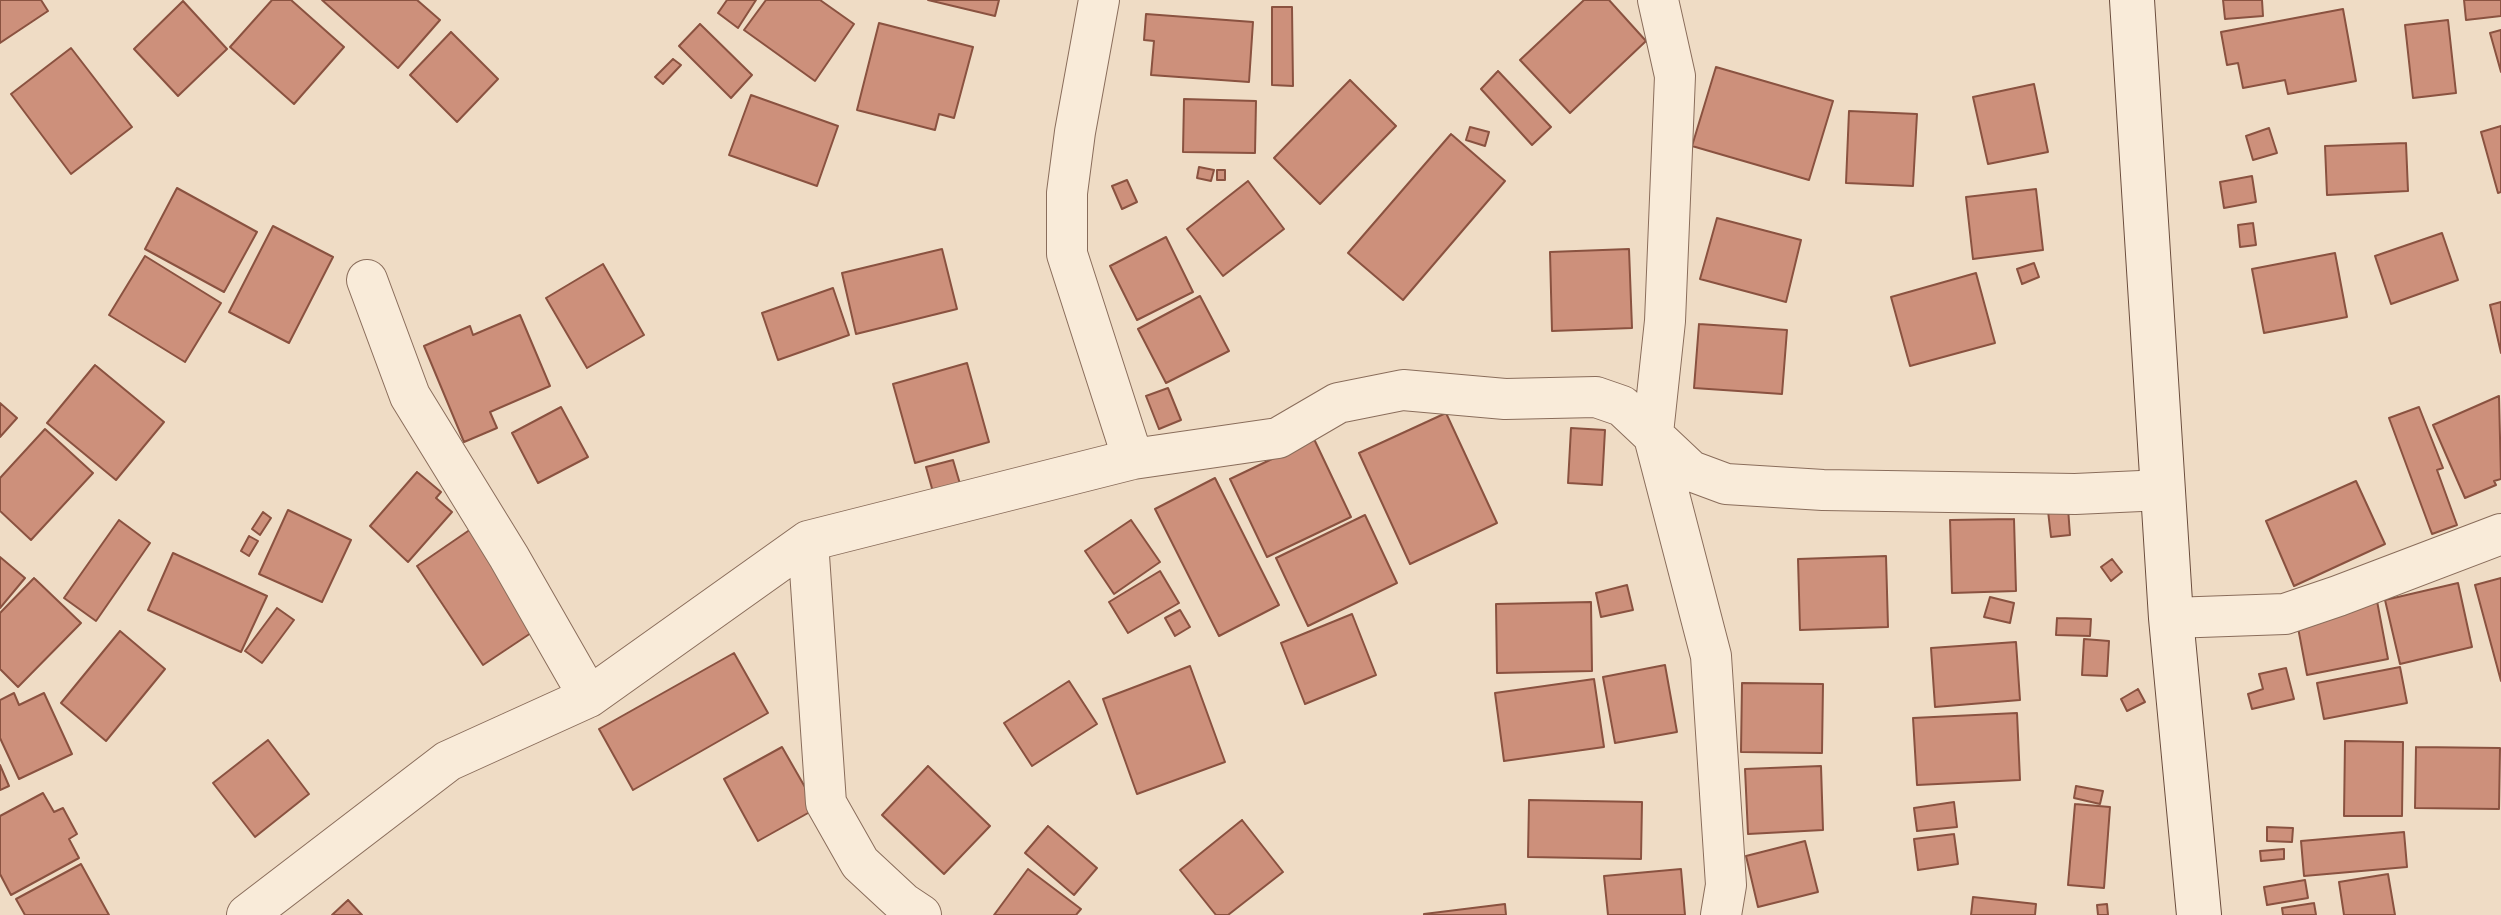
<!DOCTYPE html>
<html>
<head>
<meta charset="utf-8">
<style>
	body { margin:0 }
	canvas { display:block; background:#efdcc5 }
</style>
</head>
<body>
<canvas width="2501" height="915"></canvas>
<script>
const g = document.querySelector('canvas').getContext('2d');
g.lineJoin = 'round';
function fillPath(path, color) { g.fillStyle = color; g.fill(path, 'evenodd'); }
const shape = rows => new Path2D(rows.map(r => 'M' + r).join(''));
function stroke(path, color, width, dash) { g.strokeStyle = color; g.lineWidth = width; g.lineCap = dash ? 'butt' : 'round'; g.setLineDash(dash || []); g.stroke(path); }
const building = shape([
	[0,0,41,0,48,11,0,43,0,0],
	[272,0,291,0,344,47,294,104,230,47,272,0],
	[322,0,417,0,440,20,398,68,322,0],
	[727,0,756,0,738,28,718,13,727,0],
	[766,0,820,0,854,24,815,81,744,30,766,0],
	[928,0,999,0,995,16,928,0],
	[1584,0,1609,0,1646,41,1570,113,1520,60,1584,0],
	[2223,0,2262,0,2263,16,2225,19,2223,0],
	[2464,0,2501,0,2501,16,2466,20,2464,0],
	[183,1,227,49,178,96,134,49,183,1],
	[1272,7,1292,7,1293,86,1272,85,1272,7],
	[2343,9,2356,81,2288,94,2285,80,2243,88,2238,63,2227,65,2221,32,2343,9],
	[1146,14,1253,22,1249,82,1151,75,1154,41,1144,40,1146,14],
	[2448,20,2456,93,2413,98,2405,25,2448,20],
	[879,23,973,47,954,118,939,114,935,130,857,110,879,23],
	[700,24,752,75,731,98,679,46,700,24],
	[2501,30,2501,72,2490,33,2501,30],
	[451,32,498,79,457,122,410,75,451,32],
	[71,48,132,127,71,174,11,94,71,48],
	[673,59,681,65,663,84,655,77,673,59],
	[1716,67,1833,101,1809,180,1692,146,1716,67],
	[1498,71,1551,127,1532,145,1481,89,1498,71],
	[1350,80,1396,126,1320,204,1274,158,1350,80],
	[2034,84,2048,152,1988,164,1973,97,2034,84],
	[751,95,838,126,817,186,729,155,751,95],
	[1184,99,1256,101,1255,153,1183,152,1184,99],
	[1849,111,1917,114,1913,186,1846,183,1849,111],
	[2501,126,2501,192,2498,193,2481,132,2501,126],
	[1470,127,1489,132,1485,146,1466,140,1470,127],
	[2269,128,2277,153,2253,160,2246,136,2269,128],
	[1451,134,1505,181,1403,300,1348,253,1451,134],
	[2406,143,2408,191,2327,195,2325,146,2406,143],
	[1199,167,1214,170,1211,181,1197,178,1199,167],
	[1217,170,1225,170,1225,180,1217,180,1217,170],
	[2252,176,2256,202,2224,208,2220,182,2252,176],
	[1127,180,1137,202,1122,209,1112,186,1127,180],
	[1248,181,1284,229,1223,276,1187,229,1248,181],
	[177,188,257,232,224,292,145,249,177,188],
	[2036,189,2043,250,1973,259,1966,197,2036,189],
	[1717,218,1801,240,1786,302,1700,279,1717,218],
	[2253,223,2256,245,2240,247,2238,225,2253,223],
	[273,226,333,257,289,343,229,312,273,226],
	[2442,233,2458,280,2391,304,2375,256,2442,233],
	[1166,237,1193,292,1137,320,1110,266,1166,237],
	[942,249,957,309,856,334,842,273,942,249],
	[1629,249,1632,328,1552,331,1550,252,1629,249],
	[2335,253,2347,317,2264,333,2252,269,2335,253],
	[145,256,221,303,185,362,109,315,145,256],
	[2034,263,2039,277,2022,284,2017,269,2034,263],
	[603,264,644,335,587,368,546,298,603,264],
	[1976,273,1995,343,1910,366,1891,297,1976,273],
	[833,288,849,335,778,360,762,313,833,288],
	[1200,296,1229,351,1166,383,1138,329,1200,296],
	[2501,302,2501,353,2490,305,2501,302],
	[520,315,550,386,490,412,497,428,464,442,424,346,470,326,473,335,520,315],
	[1699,324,1787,330,1782,394,1694,388,1699,324],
	[967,363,989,442,915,463,893,384,967,363],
	[95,365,164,422,116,480,47,423,95,365],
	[1168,388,1181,420,1159,429,1146,396,1168,388],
	[2499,396,2501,479,2494,481,2496,485,2465,498,2433,425,2499,396],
	[0,403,17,418,0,437,0,403],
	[561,407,588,457,538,483,512,433,561,407],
	[2419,407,2443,468,2437,470,2457,525,2432,534,2389,418,2419,407],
	[1446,413,1497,523,1410,564,1359,453,1446,413],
	[1571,428,1605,430,1602,485,1568,483,1571,428],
	[45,429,93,473,31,540,0,511,0,478,45,429],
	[1314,439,1351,517,1267,557,1230,479,1314,439],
	[953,460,960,484,933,492,926,467,953,460],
	[417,472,441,492,436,498,452,512,408,562,370,526,417,472],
	[1215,478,1279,605,1219,636,1155,509,1215,478],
	[2356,481,2385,544,2294,586,2266,521,2356,481],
	[2068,508,2070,535,2051,537,2048,511,2068,508],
	[288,510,351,540,322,602,259,574,288,510],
	[263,512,271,518,260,535,252,529,263,512],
	[1365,515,1397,583,1308,626,1276,558,1365,515],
	[2014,519,2016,591,1952,593,1950,520,2014,519],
	[119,520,150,543,96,621,64,598,119,520],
	[1131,520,1160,562,1114,594,1085,551,1131,520],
	[471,529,537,629,483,665,417,566,471,529],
	[249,536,258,541,249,556,241,551,249,536],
	[173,553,267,596,241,652,148,610,173,553],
	[1886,556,1888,627,1800,630,1798,559,1886,556],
	[0,557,25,578,0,608,0,557],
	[2112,559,2122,572,2111,581,2101,567,2112,559],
	[1160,571,1179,603,1128,633,1109,602,1160,571],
	[34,578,81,623,18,687,0,669,0,613,34,578],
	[2501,578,2501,681,2475,585,2501,578],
	[2458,583,2472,647,2400,664,2385,600,2458,583],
	[1627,585,1633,610,1601,617,1596,593,1627,585],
	[1990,597,2014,603,2010,623,1984,617,1990,597],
	[2377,601,2388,659,2307,675,2296,617,2377,601],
	[1591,602,1592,671,1497,673,1496,604,1591,602],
	[277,608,294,620,262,663,245,651,277,608],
	[1180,610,1190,627,1175,636,1165,618,1180,610],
	[1352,614,1376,675,1305,704,1281,643,1352,614],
	[2057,618,2091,619,2090,636,2056,635,2057,618],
	[120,631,165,669,106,741,61,703,120,631],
	[2084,639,2109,641,2107,676,2082,675,2084,639],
	[2016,642,2020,700,1935,707,1931,648,2016,642],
	[734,653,768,713,633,790,599,729,734,653],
	[1665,665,1677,732,1615,743,1603,677,1665,665],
	[1190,666,1225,762,1137,794,1103,699,1190,666],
	[2400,667,2407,703,2324,719,2317,683,2400,667],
	[2286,668,2294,699,2252,709,2248,694,2263,689,2259,674,2286,668],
	[1594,679,1604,747,1504,761,1495,693,1594,679],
	[1069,681,1097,724,1032,766,1004,723,1069,681],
	[1742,683,1823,684,1822,753,1741,752,1742,683],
	[2138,689,2145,702,2127,711,2121,699,2138,689],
	[14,693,19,705,44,693,72,754,19,779,0,738,0,700,14,693],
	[2017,713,2020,780,1917,785,1913,718,2017,713],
	[268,740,309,794,255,837,213,783,268,740],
	[2345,741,2403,742,2402,816,2344,816,2345,741],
	[782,747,817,808,758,841,724,779,782,747],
	[2416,747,2500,748,2499,809,2415,808,2416,747],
	[0,765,9,786,0,790,0,765],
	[928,766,990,826,944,874,882,815,928,766],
	[1821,766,1823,830,1748,834,1745,769,1821,766],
	[2076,786,2103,791,2100,804,2074,798,2076,786],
	[43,793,54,812,63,808,77,834,69,839,79,858,11,895,0,874,0,816,43,793],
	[1529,800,1642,802,1641,859,1528,857,1529,800],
	[1954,802,1957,827,1917,831,1914,808,1954,802],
	[2075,804,2110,807,2104,888,2068,885,2075,804],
	[1242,820,1283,872,1228,915,1216,915,1180,870,1242,820],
	[1048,826,1097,868,1074,895,1025,853,1048,826],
	[2267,827,2293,828,2292,842,2267,841,2267,827],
	[2404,832,2407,867,2304,876,2301,841,2404,832],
	[1954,834,1958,864,1918,870,1914,839,1954,834],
	[1805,841,1818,892,1758,907,1746,856,1805,841],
	[2284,849,2284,859,2261,861,2260,851,2284,849],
	[81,864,109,915,25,915,16,899,81,864],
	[1028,869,1081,909,1076,915,994,915,1028,869],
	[1681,869,1685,915,1608,915,1604,876,1681,869],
	[2388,874,2395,915,2344,915,2339,882,2388,874],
	[2305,880,2308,898,2267,905,2264,887,2305,880],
	[1973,897,2036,904,2035,915,1971,915,1973,897],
	[348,900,362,915,332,915,348,900],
	[2314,903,2316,915,2283,915,2282,908,2314,903],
	[1505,904,1506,915,1424,915,1424,914,1505,904],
	[2107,904,2108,915,2098,915,2097,905,2107,904]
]);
fillPath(building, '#cd907b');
stroke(building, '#8a5240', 2);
const street = shape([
	[1099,0,1075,132,1067,193,1067,254,1133,459],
	[1658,0,1675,76,1665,321,1653,433,1711,656,1726,885,1721,915],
	[367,280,410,396,509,557,589,697],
	[808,541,826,803,860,863,903,903,921,915],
	[2171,618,2285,614,2338,596,2501,534],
	[247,915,448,761,589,697,808,541,1133,459,1278,438,1338,403,1403,390,1505,399,1596,397,1622,406,1691,471,1726,484,1823,490,2075,494,2163,490]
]);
const secondary = shape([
	[2132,0,2171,618,2199,915]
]);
stroke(street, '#8a6d5b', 42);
stroke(secondary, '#6c4e3e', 46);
stroke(street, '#f9ebd9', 40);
stroke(secondary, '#f9ebd9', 44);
</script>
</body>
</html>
